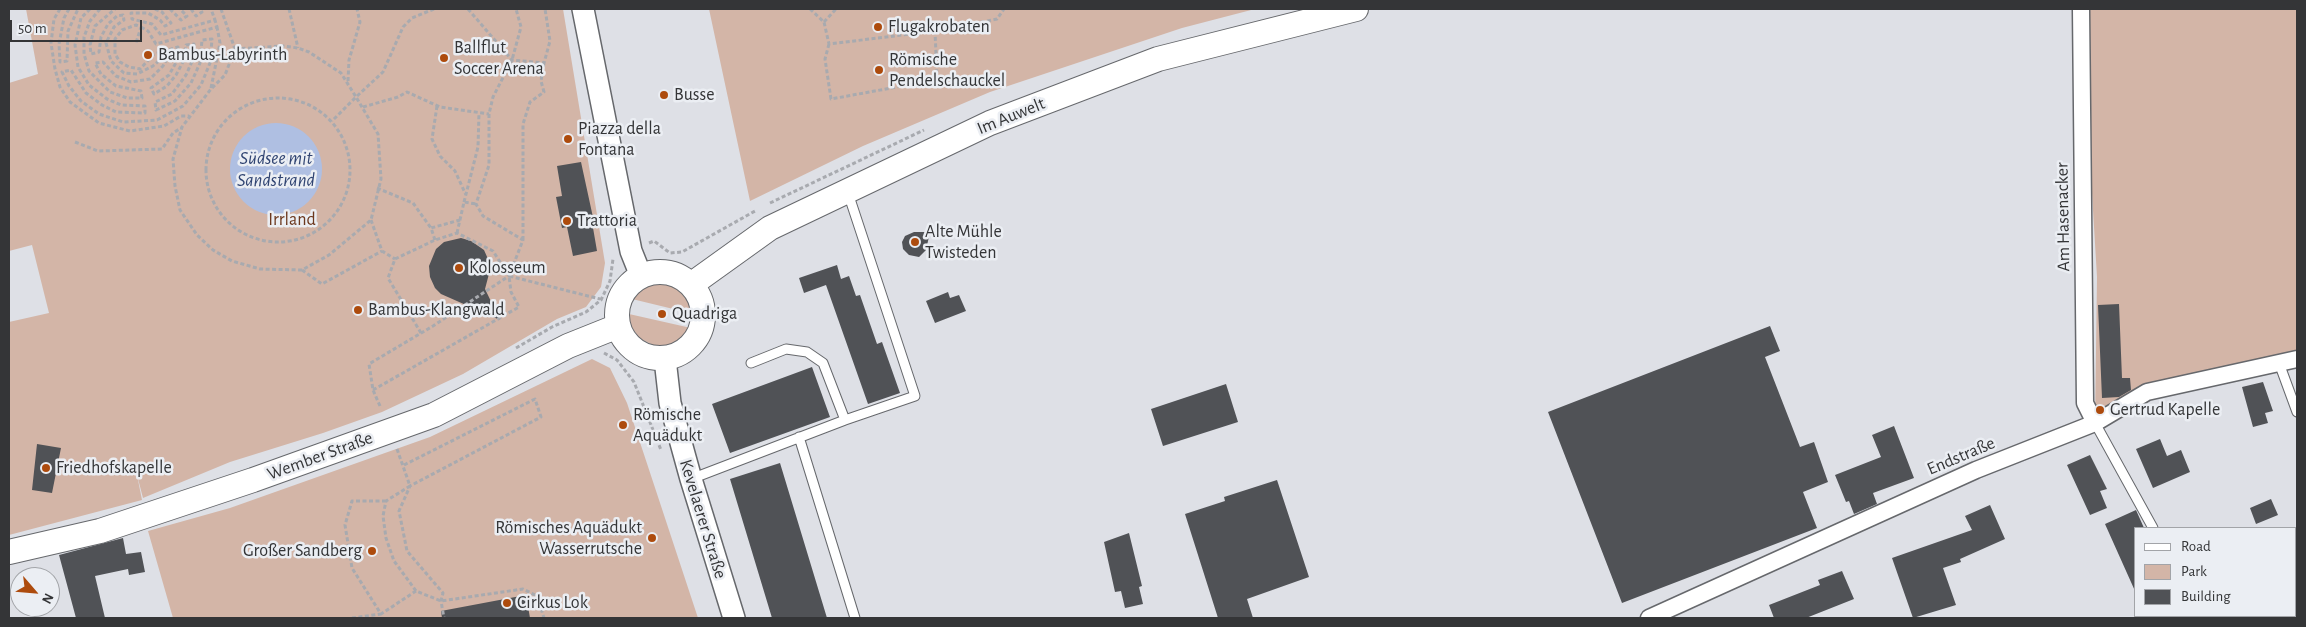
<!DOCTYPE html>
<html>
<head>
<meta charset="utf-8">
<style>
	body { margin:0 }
	#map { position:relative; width:2306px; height:627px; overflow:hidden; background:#dee0e6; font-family:"Alegreya Sans",sans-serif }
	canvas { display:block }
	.frame { position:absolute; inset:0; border:10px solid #343537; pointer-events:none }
	.legend { position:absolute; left:2134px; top:527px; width:162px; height:90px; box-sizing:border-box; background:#ebeef3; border:1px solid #a2a4a8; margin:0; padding:6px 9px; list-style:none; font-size:15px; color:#343537 }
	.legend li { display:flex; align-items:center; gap:10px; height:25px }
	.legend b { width:25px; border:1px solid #a2a4a8 }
	.north { position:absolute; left:10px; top:567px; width:50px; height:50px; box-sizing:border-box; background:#ebeef3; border:1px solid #a2a4a8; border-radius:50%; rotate:117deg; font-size:14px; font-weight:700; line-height:20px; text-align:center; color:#343537 }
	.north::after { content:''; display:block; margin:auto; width:18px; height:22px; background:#ad4b0d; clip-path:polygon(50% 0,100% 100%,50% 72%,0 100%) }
	.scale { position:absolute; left:10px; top:20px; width:132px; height:22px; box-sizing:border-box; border:2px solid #343537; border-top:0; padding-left:6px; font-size:15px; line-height:18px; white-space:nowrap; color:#343537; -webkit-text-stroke:4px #ebeef3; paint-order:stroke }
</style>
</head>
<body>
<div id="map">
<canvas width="2306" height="627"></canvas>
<div class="frame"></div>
<ul class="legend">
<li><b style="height:6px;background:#fff"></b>Road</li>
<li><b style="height:14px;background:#d3b5a7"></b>Park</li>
<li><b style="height:14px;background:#505256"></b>Building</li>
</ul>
<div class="north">N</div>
<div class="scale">50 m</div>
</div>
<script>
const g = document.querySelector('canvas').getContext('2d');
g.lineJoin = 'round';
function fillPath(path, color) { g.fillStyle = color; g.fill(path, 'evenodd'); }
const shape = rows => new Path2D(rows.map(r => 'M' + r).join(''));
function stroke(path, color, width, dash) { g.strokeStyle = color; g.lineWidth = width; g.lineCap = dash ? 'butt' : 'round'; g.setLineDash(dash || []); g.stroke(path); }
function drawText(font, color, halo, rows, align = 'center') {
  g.font = font + ' "Alegreya Sans",sans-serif'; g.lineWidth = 5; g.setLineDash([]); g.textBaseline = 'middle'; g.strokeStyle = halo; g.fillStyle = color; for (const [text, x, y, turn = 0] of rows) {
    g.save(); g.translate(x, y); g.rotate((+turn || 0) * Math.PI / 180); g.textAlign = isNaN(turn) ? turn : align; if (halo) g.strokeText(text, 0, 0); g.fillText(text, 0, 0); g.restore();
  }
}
fillPath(shape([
	[26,9,563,9,605,263,601,287,586,307,557,319,463,374,382,412,323,433,230,462,143,498,137,475,142,500,9,535,9,322,49,313,32,245,9,251,9,83,38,74],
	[709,9,1255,9,1182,28,990,92,863,146,750,201],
	[2081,9,2297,9,2297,359,2147,392,2095,423,2097,277],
	[656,282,676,284,684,290,693,305,694,314,632,299,638,291],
	[629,314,691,328,683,340,675,345,657,347,639,338,629,323],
	[592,359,610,368,627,403,698,618,173,618,148,531,230,508,430,437]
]), '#d3b5a7');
fillPath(shape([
	'230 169a46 46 0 1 1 92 0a46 46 0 1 1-92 0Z'
]), '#afbfe2');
fillPath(shape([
	[581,162,594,222,592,222,597,251,573,256,567,227,562,228,556,197,562,196,557,166],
	[914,232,930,232,926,250,919,257,909,255,903,249,902,242,905,236],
	[461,238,471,241,484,250,488,259,490,270,485,289,500,320,441,294,435,288,430,277,429,266,436,249,444,242],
	[837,265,841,279,849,276,856,296,860,295,877,344,882,342,900,393,868,404,826,285,804,293,799,278],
	[948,292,950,298,959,295,966,311,935,323,926,301],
	[2119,304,2122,378,2130,378,2131,390,2119,397,2102,398,2098,305],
	[1770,326,1780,351,1765,357,1800,447,1814,442,1828,482,1803,492,1817,528,1622,603,1548,412],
	[812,367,830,417,730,453,712,404],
	[2263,382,2273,411,2265,413,2268,423,2253,427,2242,387],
	[1226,384,1238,422,1163,446,1151,409],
	[1894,426,1914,478,1873,493,1877,504,1854,514,1849,501,1846,502,1835,475,1881,457,1872,435],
	[2160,439,2167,456,2181,450,2190,472,2153,488,2136,449],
	[37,444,61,448,52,493,32,490],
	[2090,455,2107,489,2100,491,2107,508,2090,515,2067,465],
	[780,463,827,618,772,618,730,479],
	[1277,480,1309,577,1247,599,1253,618,1218,618,1185,514,1225,501,1224,497],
	[2271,499,2278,515,2256,524,2250,508],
	[1990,505,2005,539,1960,559,1961,562,1943,568,1956,605,1913,618,1892,558,1972,530,1965,516],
	[2136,510,2144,528,2135,528,2135,591,2105,524],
	[1129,533,1142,586,1139,587,1143,604,1125,608,1121,591,1115,592,1104,542],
	[123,538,126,554,141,552,145,572,129,575,128,569,95,576,105,618,76,618,59,555],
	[1842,571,1854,599,1806,618,1774,618,1769,605,1820,585,1818,580],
	[526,595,530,618,442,618,441,611]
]), '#505256');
const service = shape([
	[751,363,786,349,807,352,823,363,845,420],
	[2279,363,2297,412],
	[2095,423,2153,528],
	[799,437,855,618],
	[691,479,845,420,915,396,848,193],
	[2194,616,2195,618]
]);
const minor = shape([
	[2081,9,2085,403,2095,423],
	[1649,618,1976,470,2095,423,2147,392,2297,359]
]);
const tertiary = shape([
	[583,9,631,251,641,276],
	[665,359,670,403,691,479,734,618]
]);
const secondary = shape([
	'617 315a43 43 0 1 1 86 0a43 43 0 1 1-86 0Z',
	[692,284,770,228,990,123,1158,59,1356,9],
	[9,552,100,531,253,480,434,415,568,346,618,326]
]);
stroke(service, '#66686c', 11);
stroke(minor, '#66686c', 19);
stroke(tertiary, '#66686c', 24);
stroke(secondary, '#66686c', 26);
stroke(shape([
	[60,9,54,19,51,43,55,69,60,87,70,102,99,123,130,131,164,126,181,116,189,116],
	[69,9,64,18,59,44,60,62,67,61,68,31,78,9],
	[90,9,81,18,75,45,78,67,89,85,107,99,121,105,145,106,145,113,116,112,102,105,86,93,71,70,62,72,69,86,81,101,99,114,123,122,157,120,183,106,201,85,210,63,212,39,202,40,200,63,191,83,175,101,156,110,155,102,172,94,186,75,194,57,194,44,186,45,184,60,176,75,167,86,154,94,151,88,169,75,178,59,178,47,154,54,140,69,129,67,120,62,115,54,115,39,122,30,136,25,141,27,136,43],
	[100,9,90,21,84,37,84,54,89,71,110,92,127,98,142,98,141,91,116,86,101,74,95,63,103,62,116,76,131,82,150,79,163,66,167,59,162,58,153,66,137,74,124,73,111,61,106,43,114,27,124,20,123,15,117,16,108,24,101,37,99,52,91,54,90,45,95,26,115,9],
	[155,9,162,12,171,23,165,26,160,20,148,13,131,13,132,19,152,24,161,35,215,20,211,9],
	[170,9,181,20,187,16,180,9],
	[191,9,196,16,202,12,200,9],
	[221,9,235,49,225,75,211,89,182,127,173,159,175,186,180,210,197,235,213,250,232,261,260,269,302,270,329,255,371,220,381,179,378,134,356,97,332,121],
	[289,9,298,48],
	[468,9,512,60,544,63,550,41,545,9],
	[810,9,824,22,829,44,935,31,997,19,1004,9],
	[824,22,836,9],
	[141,27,148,31,156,44,217,27,215,20],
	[829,44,825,59,831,99,935,80,937,77,935,31],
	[235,49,283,46,298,48,309,52,341,73,356,97,383,72,403,27,412,18,434,9],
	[348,81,349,60,360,22,357,9],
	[211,88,220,43,217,27],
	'206 170a72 72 0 1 1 144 0a72 72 0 1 1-144 0Z',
	[437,106,432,139,440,156,455,171,466,195],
	[363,107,398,97,407,92,440,107,489,114],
	[75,142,98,151,162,149,173,133,181,128],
	[377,188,413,203,431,228],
	[464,202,478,147,479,113],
	[770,203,924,130],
	[371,220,382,251,395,259],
	[457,233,464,202,476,204],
	[435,240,431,228,460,220],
	[523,240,523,124,530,102,544,92,541,81,544,63],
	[649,243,654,241,670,253,682,252,755,211],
	[302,270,322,284,382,251],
	[421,333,388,278,395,259,435,240,457,233,493,251,509,276],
	[516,348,552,327,586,312,601,300,610,281,613,259],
	[604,353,617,360,634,382,661,450],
	[373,390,519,307,511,292,509,276,600,299],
	[380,406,373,390,369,364,433,326,509,276,523,240,483,216,476,204,489,165,489,114,493,97,512,60,521,27,516,9],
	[397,449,410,486,386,501,383,516,386,538,394,561,416,591,441,601,523,589,537,596,544,618],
	[404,465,535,399,541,417,410,486,399,511,407,551,443,593,441,601,444,618],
	[386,501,352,501,345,525,352,568,381,614,416,591],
	[352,618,381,614]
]), '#a8aaaf', 3, [4, 2.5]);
stroke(service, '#fff', 9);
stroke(minor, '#fff', 16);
stroke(tertiary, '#fff', 21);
stroke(secondary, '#fff', 24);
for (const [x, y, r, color] of [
	[878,27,5,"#ad4b0d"],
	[148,55,5,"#ad4b0d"],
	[444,58,5,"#ad4b0d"],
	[879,70,5,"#ad4b0d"],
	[664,95,5,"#ad4b0d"],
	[568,139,5,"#ad4b0d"],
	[567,221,5,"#ad4b0d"],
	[915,242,5,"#ad4b0d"],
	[459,268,5,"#ad4b0d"],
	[358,310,5,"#ad4b0d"],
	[662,314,5,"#ad4b0d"],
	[2100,410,5,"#ad4b0d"],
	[623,425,5,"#ad4b0d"],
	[46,468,5,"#ad4b0d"],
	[652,538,5,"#ad4b0d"],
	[372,551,5,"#ad4b0d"],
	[507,603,5,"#ad4b0d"]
]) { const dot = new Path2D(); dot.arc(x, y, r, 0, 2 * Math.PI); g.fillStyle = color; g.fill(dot); stroke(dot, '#ebeef3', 2); }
drawText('18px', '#343537', '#ebeef3', [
	["Flugakrobaten",888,27],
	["Ballflut",454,48],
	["Soccer Arena",454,69],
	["Bambus-Labyrinth",158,55],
	["Römische",889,60],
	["Pendelschauckel",889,81],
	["Busse",674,95],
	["Piazza della",578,129],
	["Fontana",578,150],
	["Trattoria",577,221],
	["Alte Mühle",925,232],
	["Twisteden",925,253],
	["Kolosseum",469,268],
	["Bambus-Klangwald",368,310],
	["Quadriga",672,314],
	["Gertrud Kapelle",2110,410],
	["Römische",633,415],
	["Aquädukt",633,436],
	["Friedhofskapelle",56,468],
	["Römisches Aquädukt",642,528,"right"],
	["Wasserrutsche",642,549,"right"],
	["Großer Sandberg",362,551,"right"],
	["Cirkus Lok",517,603]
], 'left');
drawText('18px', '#343537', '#ebeef3', [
	["Im Auwelt",1011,116,-22],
	["Am Hasenacker",2063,217,-91],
	["Wember Straße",320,456,-20],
	["Endstraße",1961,456,-23],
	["Kevelaerer Straße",703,519,73]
]);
drawText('18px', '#6c381e', '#ebeef3', [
	["Irrland",292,220]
]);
drawText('italic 19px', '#304472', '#ebeef3', [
	["Südsee mit",276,158],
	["Sandstrand",276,180]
]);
</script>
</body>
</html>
